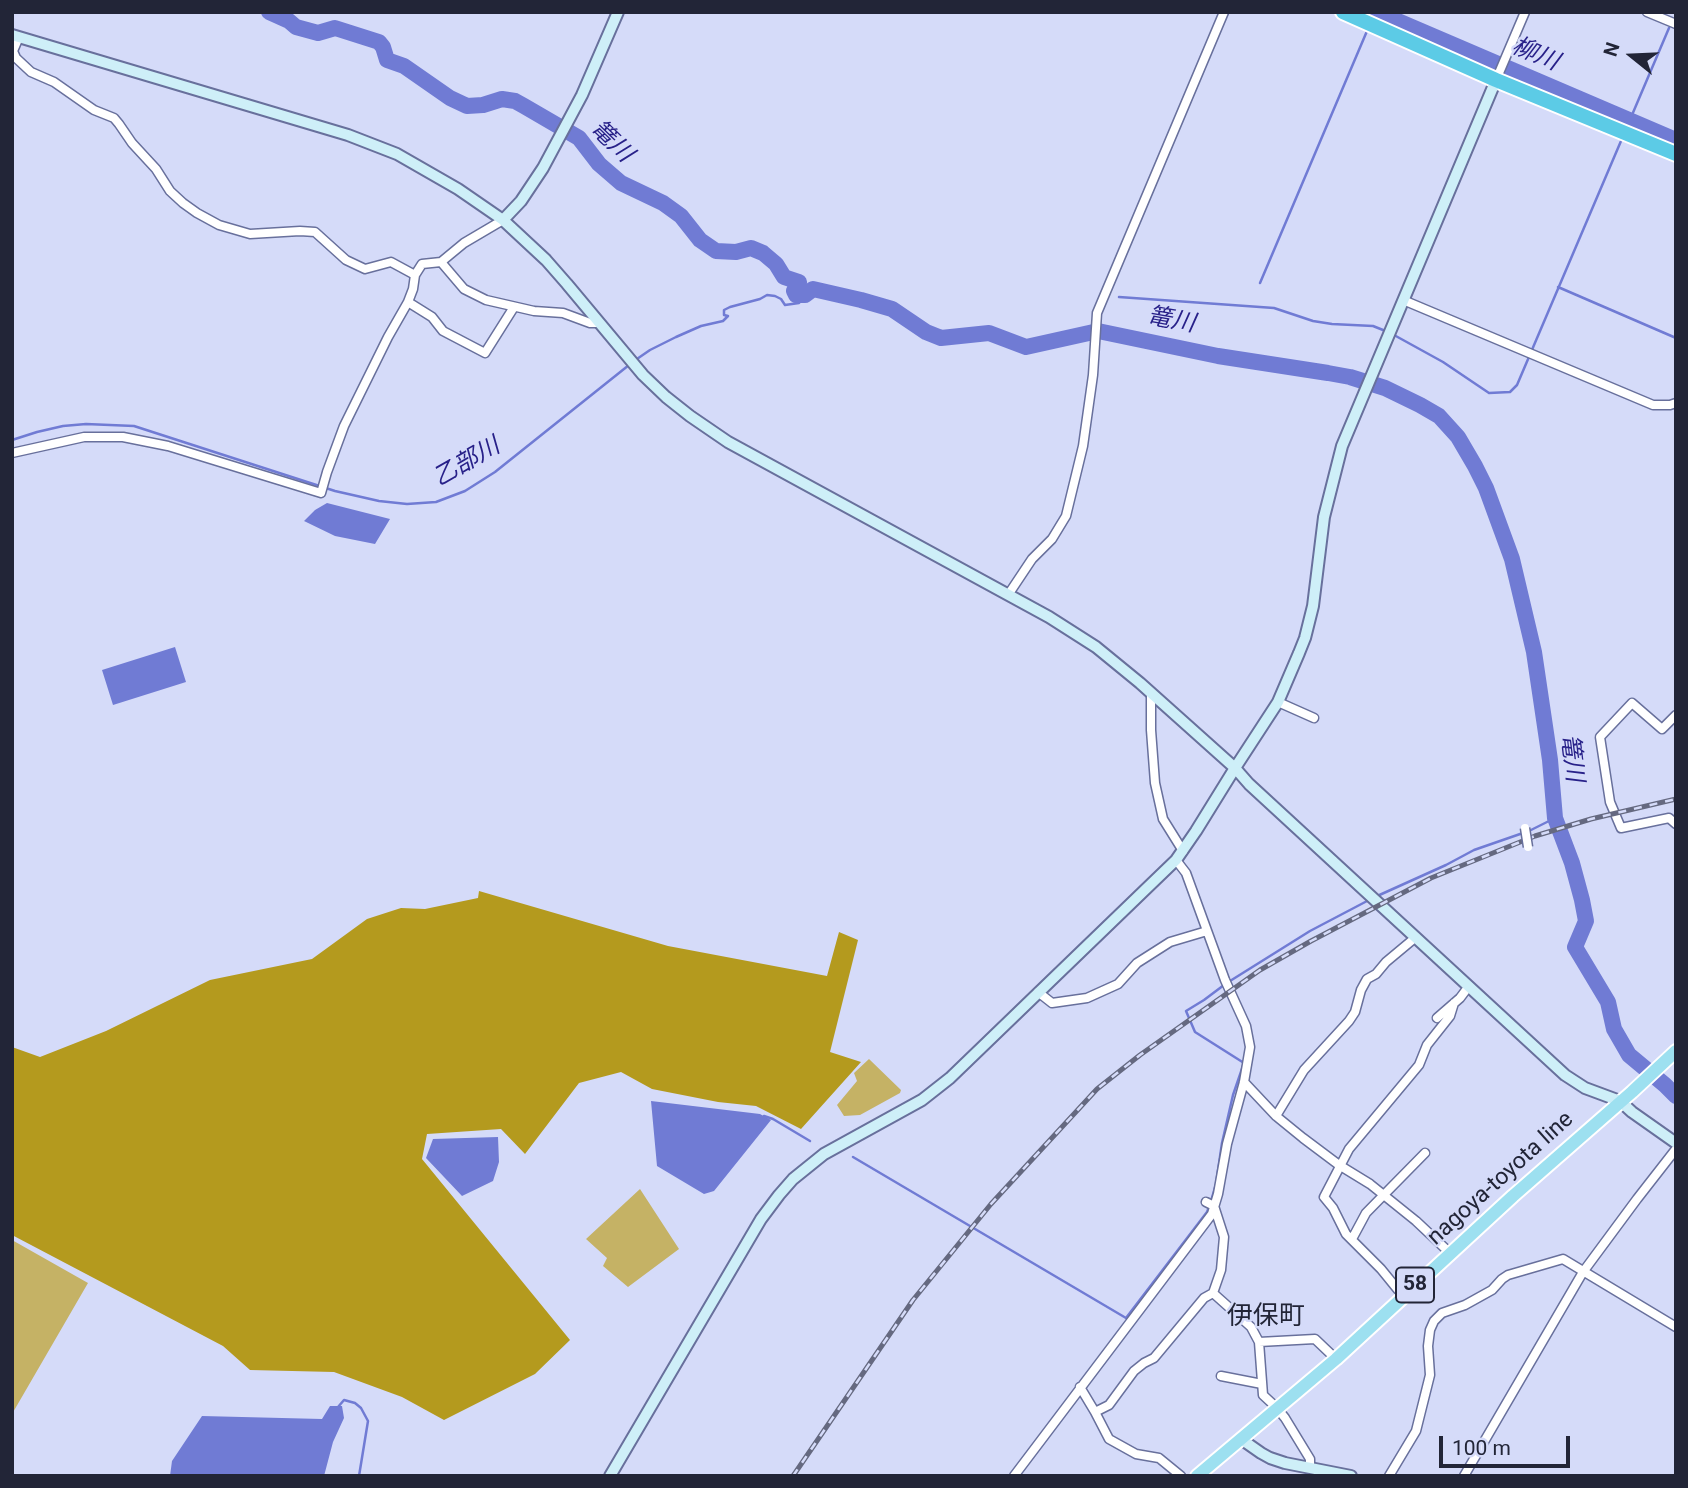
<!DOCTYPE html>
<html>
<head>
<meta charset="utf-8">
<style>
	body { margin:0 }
	#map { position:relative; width:1688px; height:1488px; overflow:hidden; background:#d5dbf9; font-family:Roboto,sans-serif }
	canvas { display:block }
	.frame { position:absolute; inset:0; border:14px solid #222537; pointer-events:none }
	.north { position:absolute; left:1597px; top:21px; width:70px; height:70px; -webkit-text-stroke:5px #d5dbf9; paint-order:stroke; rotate:288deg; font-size:19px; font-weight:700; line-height:28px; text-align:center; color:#222537 }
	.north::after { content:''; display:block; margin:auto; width:24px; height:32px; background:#222537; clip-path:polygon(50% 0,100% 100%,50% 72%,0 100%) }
	.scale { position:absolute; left:1439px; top:1436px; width:131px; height:32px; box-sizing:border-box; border:4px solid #222537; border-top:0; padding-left:9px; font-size:21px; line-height:24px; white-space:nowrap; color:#222537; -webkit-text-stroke:5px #d5dbf9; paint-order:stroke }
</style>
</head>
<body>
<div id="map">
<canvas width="1688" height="1488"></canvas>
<div class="frame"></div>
<div class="north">N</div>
<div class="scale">100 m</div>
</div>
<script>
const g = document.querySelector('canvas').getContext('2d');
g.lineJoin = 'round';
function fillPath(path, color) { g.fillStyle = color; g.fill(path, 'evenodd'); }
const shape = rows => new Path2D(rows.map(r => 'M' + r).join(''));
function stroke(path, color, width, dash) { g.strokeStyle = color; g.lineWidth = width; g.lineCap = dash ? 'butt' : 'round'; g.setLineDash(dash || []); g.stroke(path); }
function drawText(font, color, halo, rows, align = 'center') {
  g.font = font + ' Roboto,"Noto Sans JP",sans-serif'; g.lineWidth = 5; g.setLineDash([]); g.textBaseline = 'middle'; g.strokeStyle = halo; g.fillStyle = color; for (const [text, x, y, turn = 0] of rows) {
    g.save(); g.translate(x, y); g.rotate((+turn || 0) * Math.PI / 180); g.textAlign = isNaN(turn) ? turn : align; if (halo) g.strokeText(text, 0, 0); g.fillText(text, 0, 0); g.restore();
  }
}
fillPath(shape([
	[869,1059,901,1090,900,1093,860,1115,844,1116,837,1105,857,1081,854,1073],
	[640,1189,679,1249,628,1287,603,1266,607,1258,586,1239],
	[12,1240,88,1283,12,1414]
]), '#c5b265');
fillPath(shape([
	[479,891,668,946,827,976,839,932,858,940,830,1052,861,1062,801,1129,756,1106,718,1102,652,1089,621,1072,579,1083,525,1154,501,1129,427,1134,422,1159,570,1340,535,1374,444,1420,402,1397,334,1372,250,1370,223,1346,12,1235,12,1047,40,1057,106,1031,210,980,312,959,367,919,401,908,425,909,478,898]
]), '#b49a1e');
fillPath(shape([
	[327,503,390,519,375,544,335,536,304,521,315,510],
	[175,647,186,682,113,705,102,670],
	[651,1101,760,1114,771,1120,714,1191,704,1194,657,1166],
	[498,1137,499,1162,493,1181,462,1196,426,1158,433,1139],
	[330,1406,342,1406,344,1418,333,1442,324,1476,170,1476,172,1461,202,1416,322,1419]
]), '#707bd4');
stroke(shape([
	[1632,115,1669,28],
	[1260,283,1367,31],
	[1558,287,1676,338],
	[1119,297,1274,308,1313,321,1332,324,1373,326,1388,332],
	[1394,335,1443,362,1489,393,1510,392,1517,385,1621,141],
	[634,361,650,350,676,337,701,326,723,321,728,316,724,315,724,310,730,307,760,299,767,295,775,296,781,299,785,305,799,303,805,295],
	[12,440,37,432,63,426,86,424,134,426,335,491,379,501,407,504,436,502,465,491,495,472,629,365],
	[1529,831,1555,818],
	[1375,897,1446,865,1474,850,1523,833],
	[1230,981,1310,931,1369,900],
	[764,1116,773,1119,810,1141],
	[853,1157,1126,1318,1207,1212,1209,1207],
	[1211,1201,1216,1184,1222,1143,1233,1095,1244,1063,1195,1032,1186,1011,1204,1000,1224,985],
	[338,1407,344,1400,355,1403,361,1408,368,1421,359,1476]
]), '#707bd4', 2.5);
stroke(shape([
	[269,12,289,21,296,27,318,33,335,28,379,42,383,47,387,60,404,66,450,98,467,106,483,105,502,99,515,101,524,106,579,138,599,164,621,183,663,203,681,216,700,240,716,251,736,252,751,248,763,253,776,264,784,277,799,282,794,291,796,295,805,295,813,289,861,300,892,309,926,332,941,338,989,333,1026,347,1098,331,1218,356,1328,373,1350,377,1385,388,1420,405,1439,416,1458,437,1475,466,1486,488,1512,559,1534,652,1550,760,1555,818,1572,863,1582,900,1586,921,1575,947,1608,1002,1614,1029,1629,1055,1665,1085,1676,1096],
	[1377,12,1676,140]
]), '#707bd4', 16);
const street = shape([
	[1647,12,1676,24],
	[19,37,13,51,16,58,31,72,54,82,94,110,114,118,119,124,132,143,156,169,170,191,183,203,197,213,219,225,250,234,300,231,315,232,346,260,365,269,391,262,415,275],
	[1496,80,1525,12],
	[441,262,464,289,486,300,534,311,563,313,590,323,598,323],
	[1403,300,1653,405,1670,405,1676,403],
	[408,302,432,317,443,331,485,353,514,307],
	[12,453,84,437,123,437,168,446,321,493,327,472,344,426,388,337,408,302,413,289,415,275,422,264,441,262,464,243,503,220],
	[1008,595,1032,559,1052,539,1066,516,1083,446,1093,375,1097,313,1224,12],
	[1151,694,1151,730,1155,783,1163,819,1183,851],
	[1278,702,1314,718],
	[1676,715,1662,729,1632,703,1600,737,1610,802,1621,828,1669,818,1676,824],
	[1038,992,1052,1003,1087,998,1118,984,1137,963,1170,942,1207,931],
	[1437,1018,1460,998,1469,986],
	[1244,1082,1276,1116,1303,1138,1339,1165,1370,1184,1416,1221,1450,1253],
	[1276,1116,1304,1070,1349,1021,1355,1012,1361,990,1367,979,1376,974,1386,962,1416,937],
	[1352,1239,1366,1213,1425,1153],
	[1213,1293,1251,1327,1259,1342],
	[1403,1296,1381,1269,1346,1234,1333,1208,1324,1197,1349,1149,1419,1065,1427,1045,1450,1016,1454,1003],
	[1221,1376,1262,1384],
	[1080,1387,1095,1412,1109,1405,1134,1371,1144,1363,1154,1358,1204,1298,1213,1293,1221,1270,1224,1237,1214,1206,1206,1202],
	[1095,1412,1109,1439,1136,1454,1159,1458,1181,1476],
	[1310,1468,1310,1459,1285,1418,1277,1408,1263,1395,1259,1342,1315,1339,1336,1359],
	[1014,1476,1212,1214,1218,1194,1227,1144,1244,1082,1250,1047,1246,1026,1225,980,1186,873,1176,860],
	[1389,1476,1416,1431,1430,1375,1428,1346,1430,1330,1434,1321,1442,1313,1465,1305,1492,1290,1502,1279,1508,1275,1563,1259,1676,1327],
	[1464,1476,1583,1272,1637,1199,1676,1149]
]);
const secondary = shape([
	[12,35,348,135,397,154,458,189,503,220,546,260,567,284,643,375,666,397,690,416,728,442,1049,617,1096,647,1140,683,1235,768,1249,784,1565,1075,1585,1088,1620,1101,1632,1112,1676,1143],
	[503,220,521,201,543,168,582,95,618,12],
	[1241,1439,1261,1453,1270,1458,1285,1463,1351,1476],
	[610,1476,761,1219,779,1195,793,1179,824,1154,922,1100,950,1078,1149,886,1176,860,1196,831,1235,768,1278,702,1299,653,1305,638,1313,606,1324,517,1342,446,1496,80]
]);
const primary = shape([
	[1197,1476,1336,1359,1513,1196,1632,1092,1676,1051]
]);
const highway = shape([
	[1343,12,1496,80,1676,154]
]);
stroke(street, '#68709c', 11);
stroke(secondary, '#68709c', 14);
stroke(primary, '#fff', 16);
stroke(highway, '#fff', 18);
stroke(street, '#fff', 8);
stroke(secondary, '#ceeff8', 10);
stroke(primary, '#9de0f0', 12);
stroke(highway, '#5ccbe6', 14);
const rail = shape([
	[793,1476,913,1300,991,1204,1097,1089,1140,1055,1260,970,1311,941,1431,878,1535,836,1591,819,1676,799]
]);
stroke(rail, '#656980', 5);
stroke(rail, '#d5dbf9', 2.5, [8]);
const streetBridge = shape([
	[1525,828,1528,847]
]);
stroke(streetBridge, '#68709c', 11, []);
stroke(streetBridge, '#fff', 8);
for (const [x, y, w] of [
	[1415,1285,38]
]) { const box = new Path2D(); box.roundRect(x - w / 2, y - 17.5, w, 35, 5); g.fillStyle = '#d5dbf9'; g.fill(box); stroke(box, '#222537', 2); }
drawText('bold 21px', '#222537', null, [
	["58",1415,1285]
]);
drawText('23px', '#222537', '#d5dbf9', [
	["nagoya-toyota line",1501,1179,-42]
]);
drawText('italic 24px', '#282189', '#d5dbf9', [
	["柳川",1535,55,23],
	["篭川",611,142,44],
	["篭川",1171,321,10],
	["乙部川",467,463,-30],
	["篭川",1571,758,83]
]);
drawText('26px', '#222537', '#d5dbf9', [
	["伊保町",1266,1317]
]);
</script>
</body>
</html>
